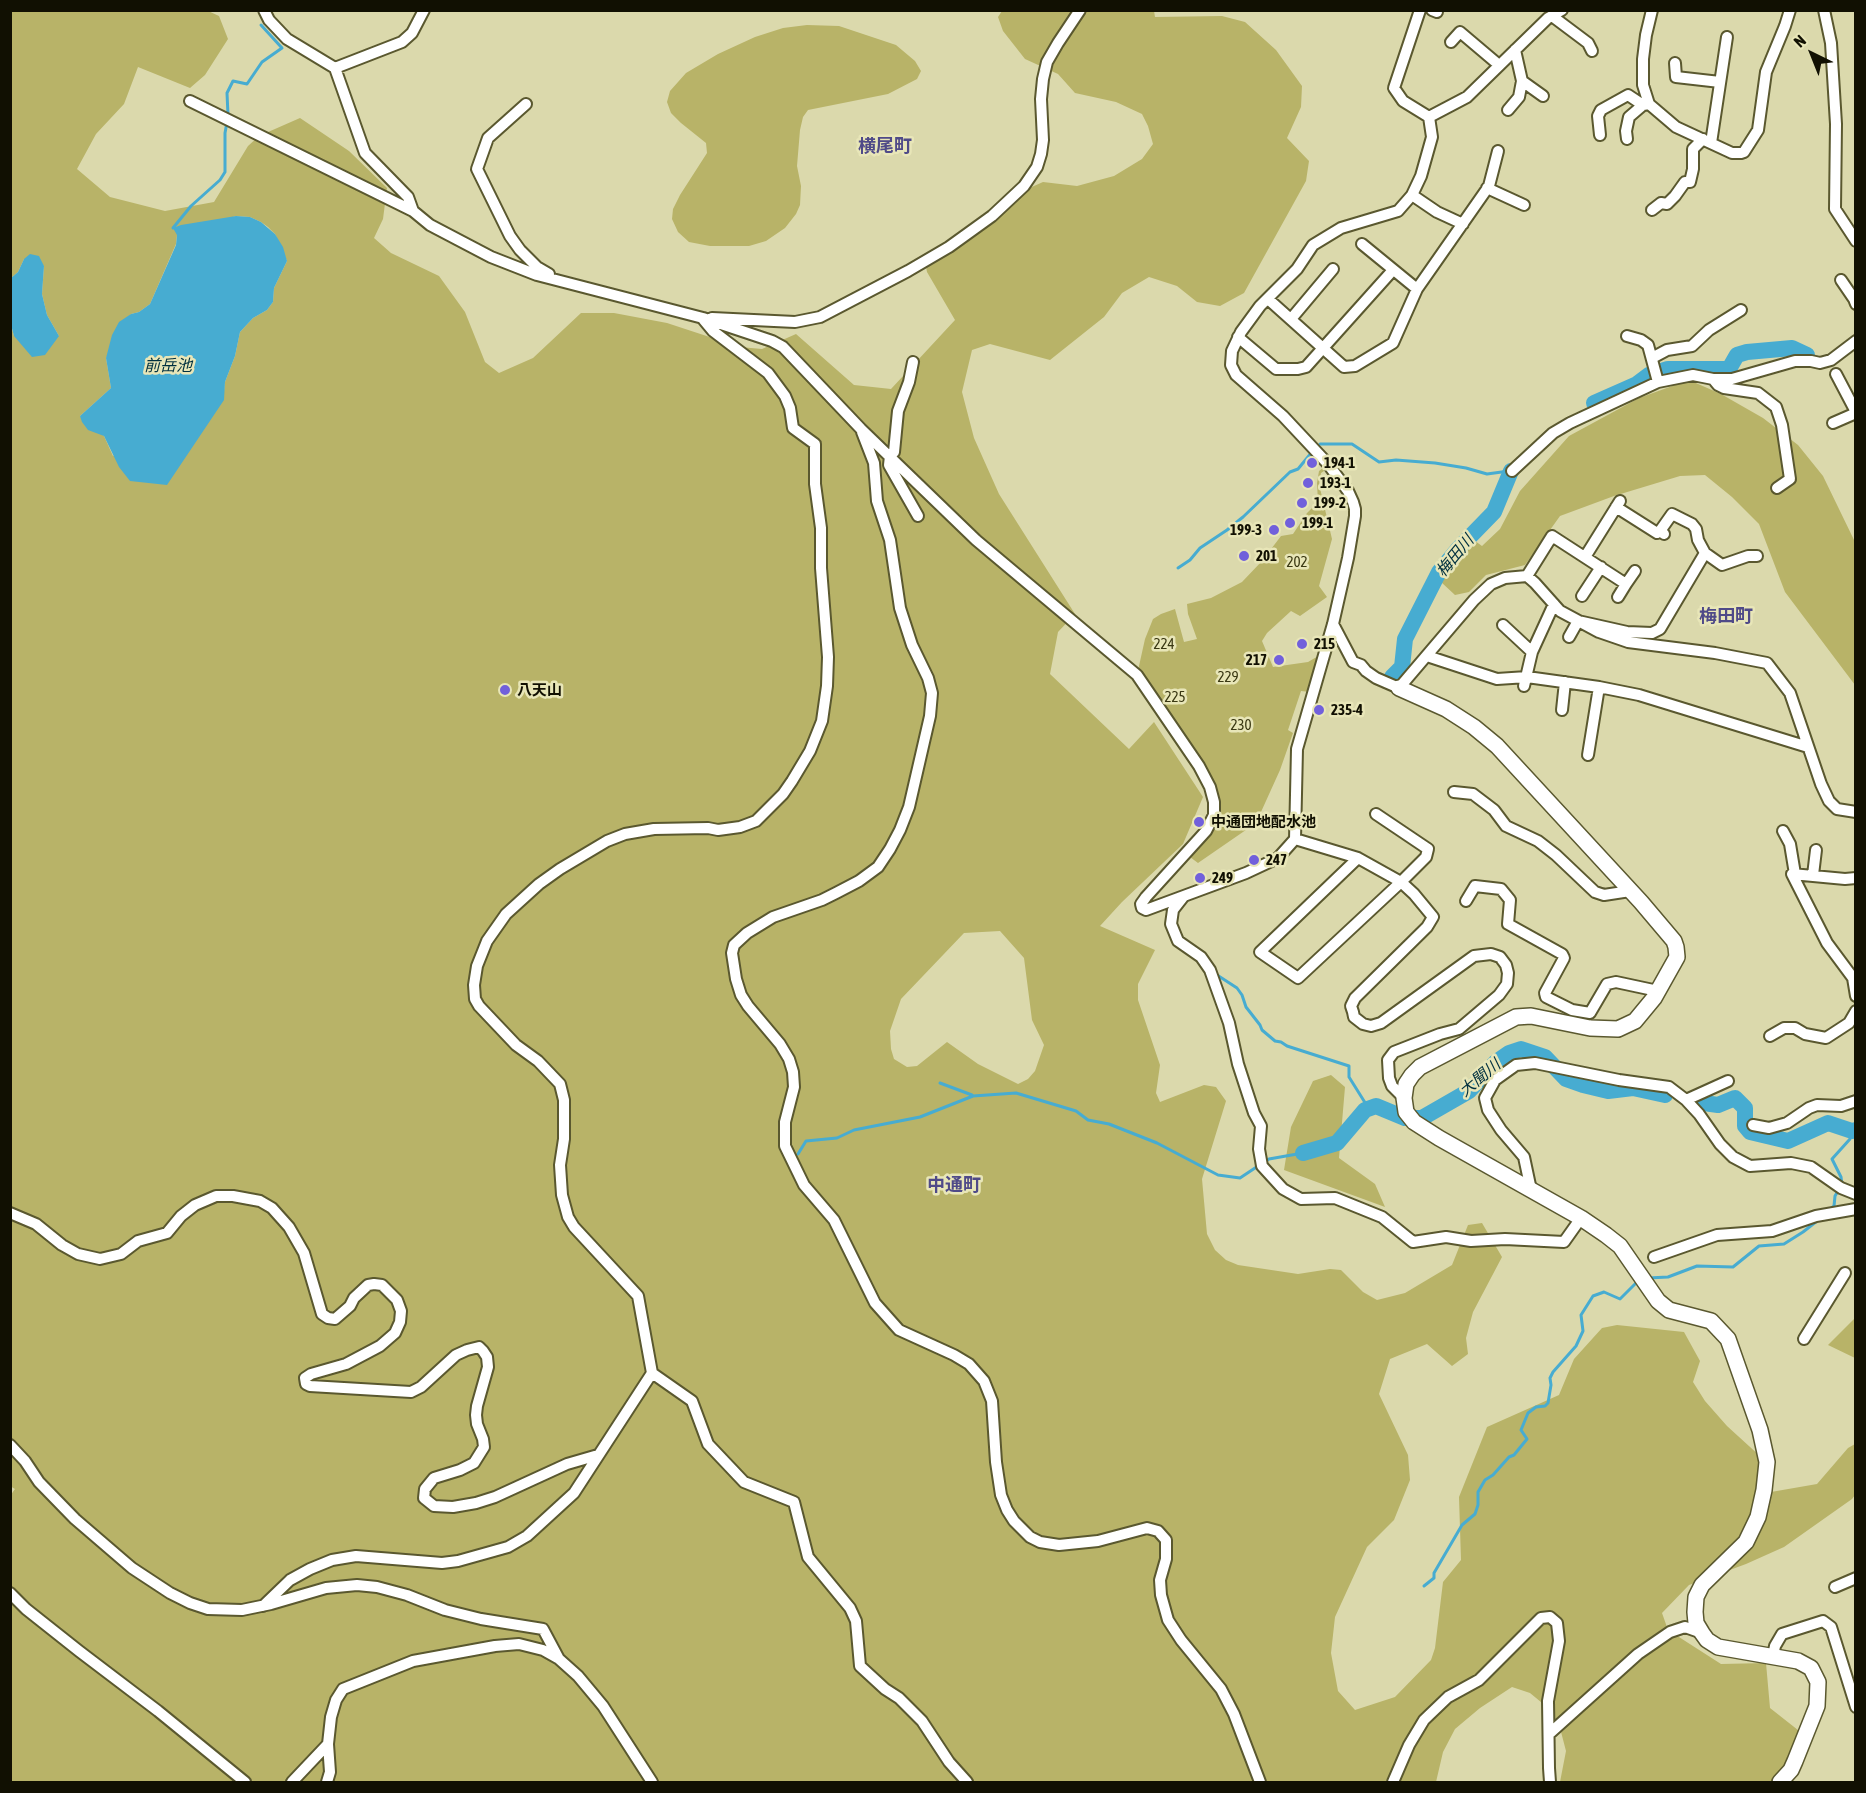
<!DOCTYPE html>
<html>
<head>
<meta charset="utf-8">
<style>
	body { margin:0 }
	#map { position:relative; width:1866px; height:1793px; overflow:hidden; background:#dbd9ac; font-family:"Asap Condensed",sans-serif }
	canvas { display:block }
	.frame { position:absolute; inset:0; border:12px solid #111002; pointer-events:none }
	.north { position:absolute; left:1782px; top:24px; width:60px; height:60px; -webkit-text-stroke:4px #e8e6b8; paint-order:stroke; rotate:317deg; font-size:16px; font-weight:700; line-height:24px; text-align:center; color:#111002 }
	.north::after { content:''; display:block; margin:auto; width:21px; height:27px; background:#111002; clip-path:polygon(50% 0,100% 100%,50% 72%,0 100%) }
</style>
</head>
<body>
<div id="map">
<canvas width="1866" height="1793"></canvas>
<div class="frame"></div>
<div class="north">N</div>
</div>
<script>
const g = document.querySelector('canvas').getContext('2d');
g.lineJoin = 'round';
function fillPath(path, color) { g.fillStyle = color; g.fill(path, 'evenodd'); }
const shape = rows => new Path2D(rows.map(r => 'M' + r).join(''));
function stroke(path, color, width, dash) { g.strokeStyle = color; g.lineWidth = width; g.lineCap = dash ? 'butt' : 'round'; g.setLineDash(dash || []); g.stroke(path); }
function drawText(font, color, halo, rows, align = 'center') {
  g.font = font + ' "Asap Condensed","Noto Sans JP",sans-serif'; g.lineWidth = 5; g.setLineDash([]); g.textBaseline = 'middle'; g.strokeStyle = halo; g.fillStyle = color; for (const [text, x, y, turn = 0] of rows) {
    g.save(); g.translate(x, y); g.rotate((+turn || 0) * Math.PI / 180); g.textAlign = isNaN(turn) ? turn : align; if (halo) g.strokeText(text, 0, 0); g.fillText(text, 0, 0); g.restore();
  }
}
fillPath(shape([
	[206,10,219,16,228,39,205,75,190,88,138,67,124,104,96,134,77,169,110,197,165,211,214,202,248,146,259,136,300,118,349,151,387,188,383,219,374,238,391,253,439,276,465,312,485,362,499,373,533,358,581,313,614,313,667,323,740,347,762,349,796,334,854,385,891,389,955,320,927,272,925,261,1025,190,1043,182,1077,186,1114,176,1142,159,1153,144,1148,126,1142,114,1116,102,1075,93,1058,74,1025,59,1003,31,998,17,1002,11,1154,11,1155,17,1222,16,1245,22,1276,50,1302,86,1301,107,1287,138,1309,161,1306,181,1244,293,1220,306,1197,302,1177,286,1149,277,1122,293,1104,317,1050,360,990,344,972,350,962,392,974,438,999,494,1075,614,1058,632,1050,674,1129,749,1154,722,1203,797,1183,844,1122,902,1100,926,1155,950,1138,984,1138,1000,1160,1065,1156,1093,1160,1102,1204,1085,1216,1087,1226,1101,1202,1179,1207,1234,1215,1250,1226,1260,1238,1265,1298,1274,1330,1269,1341,1270,1363,1292,1377,1300,1405,1293,1452,1265,1468,1225,1482,1223,1502,1257,1473,1312,1466,1338,1468,1354,1452,1366,1427,1344,1390,1359,1379,1394,1408,1455,1410,1480,1394,1520,1367,1547,1335,1617,1331,1653,1338,1691,1355,1710,1395,1697,1431,1660,1435,1648,1443,1582,1461,1560,1459,1497,1487,1427,1559,1395,1574,1359,1602,1328,1617,1325,1684,1332,1700,1361,1693,1382,1705,1401,1727,1426,1761,1457,1771,1492,1817,1484,1848,1448,1855,1444,1855,1495,1852,1499,1784,1547,1746,1564,1689,1585,1662,1613,1668,1630,1721,1664,1766,1663,1770,1708,1803,1734,1777,1782,1560,1782,1566,1751,1560,1728,1547,1707,1530,1693,1512,1687,1480,1708,1455,1729,1443,1752,1436,1782,11,1782,10,1496,15,1489,10,1486,10,321,14,336,59,336,47,315,42,294,44,266,24,259,18,272,11,278,11,11],
	[236,216,250,217,261,222,268,227,275,234,287,261,274,288,273,302,267,310,253,318,240,332,235,356,225,382,223,400,113,456,104,436,80,416,111,388,106,358,131,314,139,312,150,304,176,244,177,235],
	[1000,931,1024,958,1032,1020,1044,1045,1035,1071,1028,1079,1018,1084,978,1064,947,1042,917,1066,907,1067,894,1059,891,1049,890,1031,901,999,964,933],
	[807,25,839,26,896,45,915,61,921,71,917,79,888,94,808,110,803,117,800,130,797,166,801,186,800,205,796,214,785,228,766,241,749,246,710,246,689,242,678,232,672,219,673,209,680,195,707,153,706,143,681,123,671,113,667,102,670,91,686,73,718,54,755,37,783,28],
	[1689,380,1721,394,1763,418,1798,445,1823,476,1855,542,1855,685,1785,592,1759,524,1732,497,1705,475,1680,476,1614,496,1560,516,1525,565,1486,575,1469,592,1455,595,1441,582,1475,541,1482,546,1500,529,1520,491,1569,436,1639,398],
	[1328,464,1330,467,1321,473,1319,484,1332,539,1319,586,1327,597,1300,616,1291,611,1267,633,1262,641,1273,667,1308,662,1320,655,1310,692,1301,691,1288,730,1293,733,1280,770,1256,823,1198,863,1186,854,1214,815,1210,787,1137,675,1145,639,1153,619,1161,614,1175,609,1184,642,1197,639,1188,614,1187,604,1211,598,1242,582,1262,561,1281,536,1293,534,1307,513,1318,502,1317,483,1319,471],
	[1331,1075,1345,1087,1339,1158,1375,1184,1385,1207,1284,1170,1291,1127,1313,1081],
	[1855,1318,1855,1358,1828,1345]
]), '#b8b368');
fillPath(shape([
	[236,216,250,217,261,222,275,234,283,247,287,261,274,288,273,302,267,310,253,318,240,332,235,356,225,382,224,400,167,485,130,481,119,467,104,436,88,430,82,422,80,416,111,388,106,358,112,335,119,322,131,314,139,312,150,304,176,245,177,235,173,228,181,225],
	[30,254,39,256,44,266,42,294,47,315,59,336,45,355,32,357,14,336,10,321,11,278,18,272,24,259]
]), '#47acd1');
stroke(shape([
	[228,115,227,93,233,81,247,84,262,62,282,48,261,25],
	[173,228,191,206,220,180,225,172,225,133,227,122],
	[1320,444,1352,444,1379,462,1396,460,1435,463,1466,468,1487,474,1509,471],
	[1178,568,1190,560,1200,548,1227,530,1243,517,1290,472,1298,469,1312,452],
	[1214,973,1237,988,1242,995,1246,1007,1260,1025,1262,1030,1275,1041,1281,1042,1287,1046,1349,1066,1349,1077,1369,1109],
	[940,1083,972,1095],
	[798,1154,806,1141,837,1138,854,1130,920,1117,973,1096,1016,1093,1076,1111,1088,1120,1109,1124,1157,1143,1218,1175,1240,1178,1258,1166],
	[1264,1162,1269,1159,1303,1153],
	[1842,1185,1841,1177,1832,1159,1850,1139,1852,1131],
	[1829,1210,1834,1206,1835,1196,1838,1191],
	[1648,1278,1668,1277,1697,1266,1733,1267,1759,1246,1784,1244,1803,1232,1817,1221],
	[1424,1586,1434,1578,1434,1573,1462,1525,1475,1514,1478,1505,1478,1492,1485,1480,1493,1475,1509,1457,1514,1455,1527,1439,1521,1430,1528,1413,1536,1407,1545,1406,1548,1403,1551,1385,1550,1378,1553,1372,1576,1346,1583,1331,1581,1315,1593,1296,1604,1292,1620,1299,1639,1280]
]), '#47acd1', 3);
stroke(shape([
	[1594,403,1637,384,1649,375,1668,369,1729,369,1737,355,1747,352,1792,348,1807,355],
	[1392,677,1402,667,1405,639,1439,572,1458,549,1494,512,1511,471],
	[1704,1103,1718,1105,1735,1098,1745,1108,1745,1126,1750,1132,1788,1141,1828,1123,1852,1131,1856,1130],
	[1303,1153,1337,1143,1365,1110,1376,1106,1405,1118,1422,1118,1469,1091,1496,1062,1509,1053,1521,1049,1545,1057,1566,1079,1583,1085,1608,1091,1633,1088,1665,1095]
]), '#47acd1', 16);
const street = shape([
	[264,10,269,20,287,39,335,68,365,153,408,197,413,211],
	[1420,10,1394,88,1403,101,1429,117],
	[1432,10,1437,12],
	[1652,10,1646,35,1643,59,1643,85,1649,104,1676,127,1732,153,1741,153,1744,152,1758,130,1766,72,1785,26,1790,10],
	[1824,10,1831,43,1836,124,1835,209,1856,241],
	[1552,16,1588,43,1592,51],
	[1451,42,1460,32,1499,65],
	[1515,50,1522,81,1543,96],
	[1675,63,1676,77,1720,82],
	[335,68,402,42,412,33,424,10],
	[190,101,413,211,430,225,491,257,537,275,703,318,772,341,783,347,861,429,976,540,1137,675,1199,766,1210,787,1214,802,1214,815,1206,831,1146,897,1141,904,1142,908,1146,910,1246,873,1278,858,1295,839,1297,749,1333,624,1348,558,1355,516,1355,509,1353,502,1348,491,1328,464,1283,416,1236,375,1231,365,1232,351,1241,332,1260,306,1297,269,1313,245,1341,228,1398,211,1412,195,1421,176,1432,137,1429,117],
	[526,104,488,138,477,169,510,236,520,250,537,267,549,274],
	[1508,110,1519,97,1522,81],
	[1429,117,1467,97,1548,18,1562,10],
	[1600,135,1598,116,1601,110,1628,95,1643,105],
	[1627,139,1626,131,1629,117,1643,105,1649,104],
	[1711,143,1727,37],
	[1487,188,1524,205],
	[1412,195,1437,212,1463,224],
	[1652,210,1661,203,1667,204,1675,196,1685,182,1690,182,1693,169,1693,149,1703,139],
	[1841,280,1854,299,1856,304],
	[1417,289,1489,186,1498,151],
	[1268,299,1344,367,1355,366,1393,343,1417,289,1362,244],
	[712,318,795,322,820,317,908,271,949,247,992,216,1024,186,1037,167,1041,154,1043,140,1041,99,1043,79,1047,62,1058,43,1080,10],
	[1291,319,1333,269],
	[1627,336,1641,340,1648,345,1658,382],
	[1238,337,1276,369,1298,369,1306,367,1393,270],
	[1652,358,1667,350,1692,346,1709,330,1741,310],
	[913,362,909,382,898,411,894,452,890,456,889,465,918,516],
	[1836,374,1856,412],
	[1713,379,1718,385,1724,388,1758,393,1776,407,1782,425,1790,479,1777,488],
	[1833,423,1856,413],
	[862,432,874,463,877,501,890,540,900,608,912,645,928,678,932,693,930,716,909,807,900,830,890,849,878,867,859,881,836,893,822,900,773,917,747,933,734,945,732,953,736,979,741,995,748,1006,780,1044,789,1059,793,1072,794,1087,785,1122,785,1146,804,1185,834,1220,875,1303,899,1330,954,1355,969,1364,984,1381,992,1401,996,1462,1001,1495,1007,1510,1014,1521,1030,1537,1040,1542,1059,1545,1098,1541,1147,1528,1158,1531,1166,1540,1166,1559,1160,1580,1161,1595,1168,1620,1181,1640,1221,1689,1234,1714,1260,1782],
	[1512,471,1553,433,1570,423,1658,382,1693,375,1713,379,1732,379,1795,361,1811,361,1820,363,1831,360,1856,341],
	[1616,507,1657,533,1660,531,1664,534],
	[1705,553,1722,565,1748,556,1757,556],
	[1585,557,1620,501],
	[1527,576,1552,536,1626,584,1618,597],
	[1626,584,1635,571],
	[1582,596,1601,567],
	[1333,624,1353,662,1361,665,1366,671,1376,678,1399,688,1474,600,1491,584,1505,578,1527,576,1535,583,1560,611,1599,632,1628,642,1715,653,1767,663,1790,693,1821,784,1829,801,1837,809,1856,812],
	[1503,625,1532,652],
	[1569,637,1578,621,1627,632,1652,633,1660,629,1705,553,1698,540,1696,529,1692,524,1672,514,1660,531],
	[1427,656,1497,679,1527,677,1599,687,1639,695,1808,747],
	[1524,686,1532,652,1554,604],
	[1562,710,1565,682],
	[1588,755,1599,687],
	[1454,792,1473,794,1494,810,1506,826,1538,841,1556,855,1595,892,1604,895,1630,891],
	[1783,831,1790,844,1795,874],
	[1295,839,1358,858,1401,882,1414,894,1433,917,1427,927,1355,998,1351,1006,1353,1012,1354,1017,1363,1024,1371,1026,1381,1023,1474,956,1491,954,1500,957,1506,965,1508,973,1507,984,1499,995,1459,1029,1440,1034,1394,1052,1388,1060,1389,1078,1392,1086,1404,1098],
	[1358,858,1260,952,1298,978,1401,882,1426,857,1428,849,1376,814],
	[1813,875,1816,850],
	[1856,878,1845,879,1792,874,1827,943,1853,978,1856,996],
	[1184,896,1173,910,1171,924,1178,941,1201,957,1210,970,1229,1023,1238,1064,1254,1113,1261,1126,1259,1149,1262,1166,1283,1189,1301,1199,1335,1198,1382,1217,1413,1242,1446,1237,1471,1241,1505,1239,1564,1242,1581,1218],
	[1466,901,1475,886,1501,889,1510,900,1508,924,1562,954,1564,958,1545,993,1546,997,1572,1010,1590,1013,1607,984,1616,982,1658,991],
	[1770,1036,1784,1028,1795,1028,1805,1034,1826,1038,1849,1023,1856,1011],
	[1686,1100,1728,1081],
	[1753,1125,1769,1128,1787,1123,1809,1108,1817,1105,1841,1106,1856,1101],
	[1531,1190,1524,1157,1501,1130,1488,1110,1485,1098,1495,1080,1516,1065,1535,1063,1619,1080,1669,1087,1686,1100,1699,1114,1720,1144,1733,1157,1750,1166,1791,1163,1811,1167,1841,1188,1856,1194],
	[10,1213,36,1224,62,1245,78,1254,100,1259,121,1254,138,1241,167,1233,181,1216,195,1205,216,1196,233,1196,260,1201,272,1208,289,1227,304,1253,322,1314,328,1318,335,1319,350,1306,354,1298,368,1285,374,1284,382,1285,397,1300,401,1311,400,1322,395,1333,380,1346,346,1364,311,1374,305,1378,306,1384,310,1386,411,1392,421,1387,456,1355,467,1350,479,1347,483,1351,487,1357,488,1367,477,1406,476,1415,477,1424,483,1439,484,1447,474,1463,460,1470,434,1478,425,1489,424,1498,434,1506,453,1507,476,1503,495,1497,567,1464,598,1455],
	[1654,1257,1717,1235,1772,1231,1816,1216,1856,1209],
	[1804,1339,1845,1273],
	[652,1373,692,1401,708,1444,744,1482,794,1502,808,1557,850,1608,856,1621,860,1666,885,1689,899,1698,922,1721,949,1762,967,1782],
	[10,1445,25,1461,39,1482,75,1519,132,1568,170,1593,190,1603,208,1609,242,1610,271,1604,326,1588,357,1585,377,1587,407,1595,445,1610,481,1619,543,1629,559,1659],
	[1835,1587,1856,1578],
	[10,1593,26,1609,79,1651,158,1711,245,1782],
	[263,1606,290,1580,310,1569,332,1560,356,1556,442,1563,458,1561,508,1547,527,1536,574,1493,652,1373,638,1296,574,1227,568,1217,562,1195,560,1165,564,1139,564,1100,560,1084,538,1061,516,1045,479,1006,475,999,474,985,477,966,487,941,506,914,539,884,560,869,607,841,625,834,654,829,708,828,718,830,740,827,756,821,783,794,792,781,810,751,822,721,827,686,828,657,821,568,821,528,815,484,815,444,793,428,790,408,785,396,768,373,713,331,703,319],
	[1773,1656,1775,1646,1782,1634,1823,1621,1831,1627,1856,1707],
	[1549,1734,1638,1654,1670,1632,1685,1627,1702,1633],
	[292,1782,328,1744],
	[327,1782,330,1772,328,1744,331,1717,336,1700,343,1689,413,1661,495,1646,519,1644,543,1650,559,1659,578,1676,603,1706,652,1782],
	[1393,1782,1409,1745,1424,1720,1448,1697,1479,1680,1541,1618,1550,1617,1557,1623,1559,1641,1548,1701,1549,1768,1550,1782]
]);
const secondary = shape([
	[1399,688,1446,709,1474,727,1497,746,1641,902,1674,941,1676,947,1677,957,1654,998,1635,1021,1618,1029,1590,1028,1531,1016,1516,1017,1420,1067,1412,1075,1406,1084,1404,1098,1406,1112,1414,1122,1439,1138,1581,1218,1606,1235,1620,1246,1658,1301,1669,1310,1711,1321,1728,1339,1760,1430,1767,1462,1764,1490,1758,1517,1746,1542,1702,1585,1696,1597,1695,1612,1696,1623,1702,1633,1707,1640,1718,1647,1798,1661,1811,1668,1818,1682,1817,1706,1795,1761,1791,1770,1780,1782]
]);
stroke(street, '#5a582f', 14);
stroke(secondary, '#5a582f', 18);
stroke(street, '#fff', 10);
stroke(secondary, '#fff', 15);
for (const [x, y, r, color] of [
	[1312,463,6,"#7160db"],
	[1308,483,6,"#7160db"],
	[1302,503,6,"#7160db"],
	[1290,523,6,"#7160db"],
	[1274,530,6,"#7160db"],
	[1244,556,6,"#7160db"],
	[1302,644,6,"#7160db"],
	[1279,660,6,"#7160db"],
	[505,690,6,"#7160db"],
	[1319,710,6,"#7160db"],
	[1199,822,6,"#7160db"],
	[1254,860,6,"#7160db"],
	[1200,878,6,"#7160db"]
]) { const dot = new Path2D(); dot.arc(x, y, r, 0, 2 * Math.PI); g.fillStyle = color; g.fill(dot); stroke(dot, '#e8e6b8', 2); }
drawText('bold 15px', '#111002', '#e8e6b8', [
	["194-1",1324,463],
	["193-1",1320,483],
	["199-2",1314,503],
	["199-1",1302,523],
	["199-3",1262,530,"right"],
	["201",1256,556],
	["215",1314,644],
	["217",1267,660,"right"],
	["八天山",517,690],
	["235-4",1331,710],
	["中通団地配水池",1211,822],
	["247",1266,860],
	["249",1212,878]
], 'left');
drawText('15px', '#3a3813', '#e8e6b8', [
	["202",1297,562],
	["224",1164,644],
	["229",1228,677],
	["225",1175,697],
	["230",1241,725]
]);
drawText('italic 16px', '#00303f', '#e8e6b8', [
	["前岳池",168,366],
	["梅田川",1455,556,-50],
	["大聞川",1480,1078,-40]
]);
drawText('bold 18px', '#4f4a88', '#e8e6b8', [
	["横尾町",885,146],
	["梅田町",1726,616],
	["中通町",954,1185]
]);
</script>
</body>
</html>
